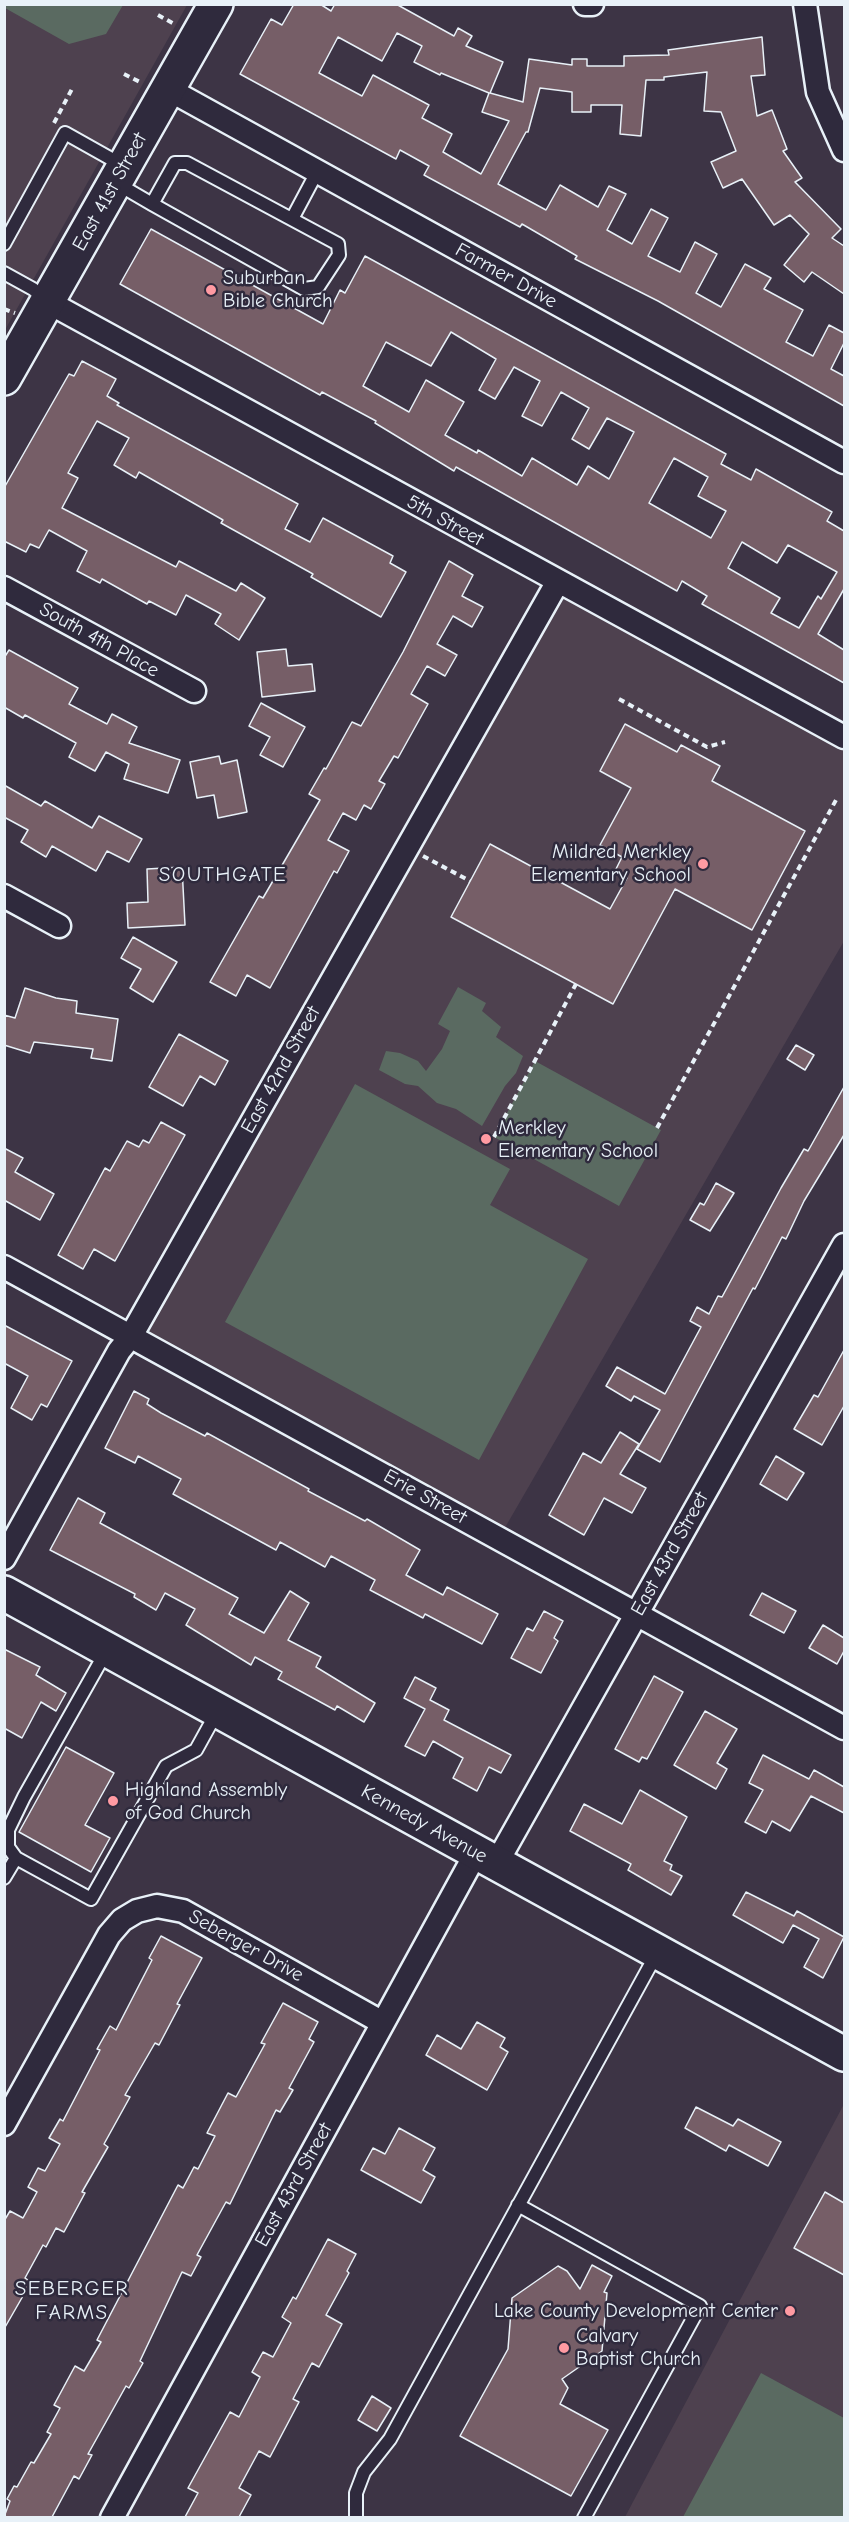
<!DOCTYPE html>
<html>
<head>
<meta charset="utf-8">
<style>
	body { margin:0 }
	#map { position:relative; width:849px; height:2522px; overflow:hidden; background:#3d3445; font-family:"Comic Neue",sans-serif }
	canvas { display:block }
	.frame { position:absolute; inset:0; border:6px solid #e8f1f8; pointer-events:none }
</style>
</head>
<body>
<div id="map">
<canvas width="849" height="2522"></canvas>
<div class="frame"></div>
</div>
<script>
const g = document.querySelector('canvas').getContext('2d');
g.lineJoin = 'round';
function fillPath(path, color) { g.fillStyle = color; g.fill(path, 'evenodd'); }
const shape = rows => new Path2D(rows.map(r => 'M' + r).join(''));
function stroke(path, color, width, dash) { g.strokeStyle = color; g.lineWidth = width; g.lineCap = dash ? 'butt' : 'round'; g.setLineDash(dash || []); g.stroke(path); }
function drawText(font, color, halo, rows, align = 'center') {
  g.font = font + ' "Comic Neue",sans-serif'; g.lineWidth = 5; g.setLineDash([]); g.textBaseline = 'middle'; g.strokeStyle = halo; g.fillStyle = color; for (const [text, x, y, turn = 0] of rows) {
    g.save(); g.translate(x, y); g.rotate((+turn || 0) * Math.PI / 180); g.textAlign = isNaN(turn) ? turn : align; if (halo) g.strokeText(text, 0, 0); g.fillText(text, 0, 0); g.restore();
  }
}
fillPath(shape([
	[5,5,187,5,5,330],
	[557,583,844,737,844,941,499,1538,131,1336],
	[844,2104,844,2517,625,2517]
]), '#4e414f');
fillPath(shape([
	[5,4,123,4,123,5,106,34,69,44,5,8],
	[458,987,486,1003,482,1011,501,1027,496,1037,523,1056,516,1073,505,1086,482,1126,456,1109,437,1103,418,1086,405,1084,379,1070,386,1051,400,1053,418,1061,426,1071,442,1049,450,1031,438,1024],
	[535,1061,661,1130,619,1206,494,1137],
	[355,1084,510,1169,490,1205,588,1259,479,1460,225,1322],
	[761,2373,844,2418,844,2517,683,2517]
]), '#5a6a61');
const building = shape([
	[294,4,320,4,331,11,335,4,396,4,454,36,458,28,472,36,466,46,503,62,490,93,523,102,529,59,572,65,572,59,587,59,587,66,624,66,624,56,669,55,668,50,762,37,765,75,751,76,757,116,772,110,787,149,783,151,802,178,795,182,841,229,832,238,844,246,844,294,812,272,804,282,784,265,809,234,790,215,774,225,742,179,723,188,711,162,736,151,721,112,704,111,707,72,664,77,664,80,646,80,641,136,620,134,622,105,591,105,591,112,572,112,572,92,540,88,528,132,526,132,498,184,546,210,560,185,598,207,609,186,626,194,607,230,632,244,651,209,668,218,648,256,680,272,695,242,717,254,696,293,721,307,745,264,771,278,764,289,803,310,786,342,813,356,829,325,844,333,844,343,831,369,844,376,844,406,658,301,575,259,577,256,522,224,520,227,424,175,429,166,400,150,396,159,240,74,271,19,282,25,294,4],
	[397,33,422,46,414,62,440,75,441,73,489,93,482,112,509,121,481,174,443,152,452,134,422,118,429,105,373,75,362,96,319,73,338,37,382,61,397,33],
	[151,229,323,324,340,290,345,293,365,256,726,454,721,464,751,480,756,469,832,512,827,521,844,531,844,589,818,634,844,650,844,683,702,604,707,596,682,581,677,591,456,467,454,471,375,423,376,421,322,392,320,395,120,284,151,229],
	[451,332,496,359,479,390,495,399,514,367,540,381,522,416,542,426,561,392,589,408,572,439,589,449,607,418,634,432,609,479,588,466,577,485,532,458,522,476,478,450,477,453,445,435,464,402,426,380,409,412,363,386,386,342,431,366,451,332],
	[674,458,708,477,698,496,726,511,711,538,649,503,674,458],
	[742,542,777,563,788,545,837,572,821,599,818,596,799,628,771,613,780,598,728,568,742,542],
	[82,361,116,379,107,396,119,403,117,405,298,504,285,529,310,542,323,518,393,556,390,563,406,572,381,617,311,577,313,574,221,523,223,520,139,472,136,478,114,465,129,438,97,421,68,473,78,478,62,508,176,567,179,561,236,591,241,583,265,598,239,640,215,624,221,614,186,595,176,615,149,601,147,604,102,579,100,583,77,571,87,551,49,530,39,548,30,544,26,552,4,541,4,488,69,374,74,376,82,361],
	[449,561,473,575,462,596,483,607,472,627,453,616,437,644,457,655,445,676,427,666,411,694,428,704,398,758,394,756,379,781,385,784,371,809,364,805,356,820,343,813,328,840,349,851,337,873,334,871,270,988,247,975,236,996,210,982,259,896,263,898,320,800,309,794,324,768,326,769,352,722,361,726,403,652,449,561],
	[286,649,288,666,312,664,315,691,262,697,257,652,286,649],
	[9,650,78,688,69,704,107,724,112,714,137,727,129,743,180,760,168,793,124,779,129,764,106,752,95,771,69,757,76,743,25,715,23,718,4,707,4,658,9,650],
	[261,703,305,727,283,767,260,755,270,737,249,726,261,703],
	[625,724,677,752,681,745,720,766,712,781,805,831,752,930,675,889,613,1004,451,917,490,844,610,909,627,878,615,871,622,857,600,845,631,788,600,771,625,724],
	[219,756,221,764,237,760,247,812,218,818,214,795,197,798,190,762,219,756],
	[4,785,41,806,45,801,92,828,99,816,142,839,129,862,107,851,96,871,52,846,46,857,21,842,28,830,4,817,4,785],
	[182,867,185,925,128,928,127,903,148,902,147,869,182,867],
	[133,937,177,962,153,1002,130,988,141,969,121,958,133,937],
	[25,988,56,998,77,1001,76,1013,118,1019,112,1061,91,1058,93,1049,34,1042,30,1053,4,1045,4,1015,15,1018,25,988],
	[179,1034,228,1061,215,1085,200,1076,183,1106,149,1087,179,1034],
	[796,1045,814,1055,805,1070,787,1059,796,1045],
	[844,1087,844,1135,804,1201,786,1239,782,1237,755,1289,753,1288,660,1462,637,1449,660,1410,634,1396,631,1401,606,1386,617,1367,665,1394,701,1327,690,1321,697,1307,709,1314,718,1296,722,1297,781,1188,804,1149,808,1151,844,1087],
	[161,1122,185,1135,115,1261,94,1249,83,1269,58,1255,105,1168,110,1171,127,1141,139,1147,143,1140,149,1143,161,1122],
	[4,1148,23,1158,15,1172,54,1194,40,1220,4,1200,4,1148],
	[716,1183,734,1193,710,1231,690,1220,700,1203,704,1205,716,1183],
	[4,1325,72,1361,47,1407,41,1404,32,1420,11,1408,28,1376,4,1363,4,1325],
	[844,1350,844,1406,822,1445,794,1429,814,1395,818,1397,844,1350],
	[134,1391,149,1399,147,1404,161,1413,205,1436,207,1433,309,1489,308,1491,365,1521,367,1519,420,1550,406,1575,443,1595,447,1587,498,1614,482,1644,425,1614,423,1618,370,1590,375,1580,331,1556,325,1567,280,1542,276,1550,173,1494,181,1479,138,1456,135,1463,105,1448,134,1391],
	[620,1432,639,1444,620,1474,646,1488,632,1513,604,1498,584,1535,549,1515,583,1453,601,1463,620,1432],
	[776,1456,804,1473,787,1500,760,1484,776,1456],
	[78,1498,105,1513,100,1523,238,1598,229,1614,264,1633,290,1591,309,1603,288,1640,321,1657,316,1667,375,1703,364,1722,337,1706,335,1710,278,1679,282,1672,255,1657,251,1665,186,1625,195,1609,165,1593,156,1610,134,1597,135,1594,50,1550,78,1498],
	[762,1593,796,1611,784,1633,750,1615,762,1593],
	[544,1611,563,1621,554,1638,558,1641,541,1673,511,1658,527,1628,533,1631,544,1611],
	[823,1625,844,1638,844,1651,837,1664,809,1648,823,1625],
	[4,1649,40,1667,36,1675,66,1693,56,1711,41,1702,22,1738,4,1728,4,1649],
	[654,1676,683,1692,647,1759,642,1757,639,1762,615,1749,654,1676],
	[415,1677,436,1688,430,1700,449,1710,444,1720,511,1755,501,1773,489,1767,477,1791,453,1778,463,1758,433,1741,425,1756,405,1746,425,1709,404,1698,415,1677],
	[705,1711,737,1729,717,1763,727,1769,716,1789,674,1765,705,1711],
	[66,1747,114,1773,85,1825,110,1838,91,1872,19,1832,66,1747],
	[763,1755,809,1779,814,1770,844,1787,844,1813,811,1796,790,1831,772,1821,766,1833,745,1822,763,1790,749,1783,763,1755],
	[640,1790,687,1817,664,1861,672,1865,670,1870,682,1876,671,1895,628,1870,631,1864,570,1831,584,1804,622,1824,640,1790],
	[746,1892,794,1916,797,1911,844,1937,823,1978,804,1967,819,1939,793,1925,783,1943,733,1915,746,1892],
	[161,1936,202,1958,177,2004,180,2005,159,2045,155,2043,125,2095,130,2097,104,2144,108,2147,82,2192,85,2193,64,2232,56,2228,46,2247,43,2245,25,2278,31,2282,4,2329,4,2221,10,2211,23,2218,37,2192,28,2187,38,2168,45,2171,60,2144,49,2138,60,2119,63,2121,100,2050,97,2049,110,2026,116,2030,152,1960,149,1958,161,1936],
	[283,2003,318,2022,309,2039,314,2042,289,2088,293,2090,280,2112,276,2110,230,2204,226,2202,197,2255,201,2257,191,2276,182,2272,140,2361,143,2363,129,2388,126,2386,97,2438,88,2454,92,2455,79,2479,74,2476,52,2517,4,2517,10,2501,7,2499,14,2486,17,2487,31,2462,34,2463,51,2434,47,2432,60,2408,54,2405,75,2366,84,2371,101,2342,97,2340,178,2185,183,2188,194,2167,198,2169,215,2136,207,2133,228,2093,236,2097,265,2044,261,2043,283,2003],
	[477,2022,505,2038,500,2047,508,2052,487,2090,426,2055,437,2035,461,2049,477,2022],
	[696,2107,733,2126,738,2119,781,2142,768,2166,729,2145,726,2151,685,2128,696,2107],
	[399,2128,435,2148,423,2170,435,2177,421,2203,361,2170,373,2148,385,2154,399,2128],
	[825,2192,844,2203,844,2275,794,2248,825,2192],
	[328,2239,356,2254,347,2271,349,2273,326,2315,342,2324,319,2367,312,2363,293,2399,299,2402,270,2457,259,2451,239,2488,251,2495,239,2517,185,2517,198,2493,188,2488,230,2412,239,2417,260,2377,252,2372,263,2352,273,2357,291,2323,282,2317,293,2297,296,2299,328,2239],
	[592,2265,612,2276,604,2292,607,2293,602,2351,562,2379,568,2388,560,2404,608,2430,571,2496,460,2436,508,2349,512,2298,558,2266,567,2271,580,2289,592,2265],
	[372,2396,391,2408,377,2431,358,2420,372,2396]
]);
fillPath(building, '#765e67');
stroke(building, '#e8f1f8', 1.5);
const lane = shape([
	[116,183,152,204,304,289,318,287,339,255,338,244,187,163,175,163,152,204],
	[292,219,317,172],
	[4,244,65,133,122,165],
	[4,273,33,289,47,301],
	[16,1858,8,1847,8,1830,24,1797,107,1650],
	[4,1878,16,1858,91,1899,166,1766,196,1750,217,1712],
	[518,2205,700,2306,584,2518],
	[356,2518,356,2493,364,2472,390,2439,657,1953]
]);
const street = shape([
	[585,4,592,4],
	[805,4,818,92,844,150],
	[168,89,844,462],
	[48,302,844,737],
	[4,588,194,691],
	[4,896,59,926],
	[4,1267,844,1728],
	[4,1558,119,1351,131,1336,557,583],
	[496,1864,844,1245],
	[4,2124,109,1935,122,1920,137,1911,157,1906,183,1911,383,2023],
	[112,2518,476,1853]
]);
const secondary = shape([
	[4,378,216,4],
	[4,1593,844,2054]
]);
stroke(lane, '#e8f1f8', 16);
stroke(street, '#e8f1f8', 27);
stroke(secondary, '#e8f1f8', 38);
stroke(shape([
	[158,15,176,25],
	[124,74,142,83],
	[54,123,73,87],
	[4,309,15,313],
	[619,699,707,747,725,742],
	[423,856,470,881],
	[657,1128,836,800],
	[494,1137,576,984]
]), '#e8f1f8', 4, [6, 4.5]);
stroke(lane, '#2f2a3d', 12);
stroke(street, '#2f2a3d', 22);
stroke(secondary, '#2f2a3d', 33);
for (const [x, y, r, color] of [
	[211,290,6,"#ff9aa2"],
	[703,864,6,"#ff9aa2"],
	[486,1139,6,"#ff9aa2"],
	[113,1801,6,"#ff9aa2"],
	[790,2311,6,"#ff9aa2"],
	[564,2348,6,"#ff9aa2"]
]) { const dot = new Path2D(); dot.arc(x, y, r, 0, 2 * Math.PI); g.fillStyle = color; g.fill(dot); stroke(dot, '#2f2a3d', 2); }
drawText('20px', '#e8f1f8', '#2f2a3d', [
	["East 41st Street",110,192,-61],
	["Farmer Drive",506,276,29],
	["5th Street",445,521,29],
	["South 4th Place",99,640,29],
	["East 42nd Street",281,1070,-61],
	["Erie Street",425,1497,29],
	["East 43rd Street",670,1554,-61],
	["Kennedy Avenue",424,1824,29],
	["Seberger Drive",246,1946,29],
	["East 43rd Street",294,2185,-61]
]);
drawText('20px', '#e8f1f8', '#2f2a3d', [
	["Suburban",223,278],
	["Bible Church",223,301],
	["Mildred Merkley",691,852,"right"],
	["Elementary School",691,875,"right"],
	["Merkley",498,1128],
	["Elementary School",498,1151],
	["Highland Assembly",125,1790],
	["of God Church",125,1813],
	["Lake County Development Center",778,2311,"right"],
	["Calvary",576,2336],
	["Baptist Church",576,2359]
], 'left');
g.letterSpacing = '1.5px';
drawText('21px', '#e8f1f8', '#2f2a3d', [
	["SOUTHGATE",223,875],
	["SEBERGER",72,2289],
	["FARMS",72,2313]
]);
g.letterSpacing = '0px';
</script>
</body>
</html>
